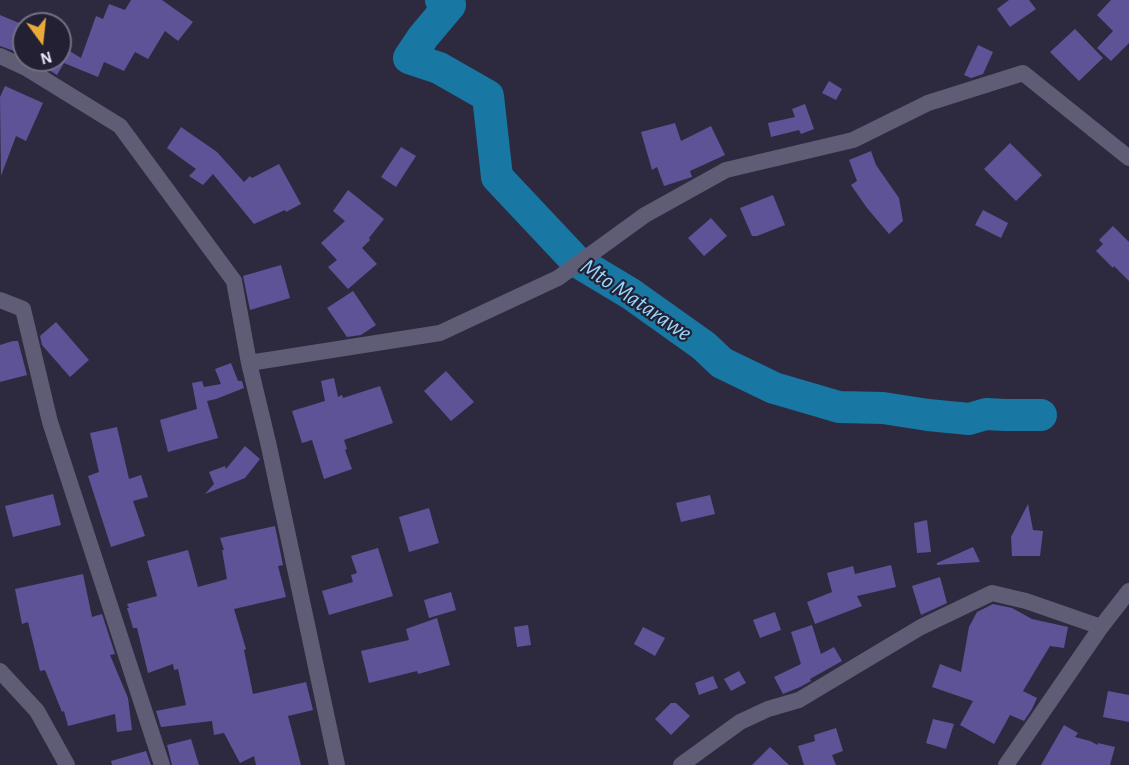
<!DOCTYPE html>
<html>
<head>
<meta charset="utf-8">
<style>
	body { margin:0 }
	#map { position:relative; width:1129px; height:765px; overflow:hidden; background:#2d2a3f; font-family:"Alegreya Sans",sans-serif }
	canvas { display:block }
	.north { position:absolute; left:12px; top:12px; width:60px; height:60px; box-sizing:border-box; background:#232034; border:2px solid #727082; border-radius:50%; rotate:165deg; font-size:16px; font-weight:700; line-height:24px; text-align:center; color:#e9e8f6 }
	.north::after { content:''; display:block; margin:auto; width:21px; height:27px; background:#eaaa39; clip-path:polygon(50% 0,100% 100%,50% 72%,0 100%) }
</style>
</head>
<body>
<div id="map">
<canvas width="1129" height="765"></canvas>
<div class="north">N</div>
</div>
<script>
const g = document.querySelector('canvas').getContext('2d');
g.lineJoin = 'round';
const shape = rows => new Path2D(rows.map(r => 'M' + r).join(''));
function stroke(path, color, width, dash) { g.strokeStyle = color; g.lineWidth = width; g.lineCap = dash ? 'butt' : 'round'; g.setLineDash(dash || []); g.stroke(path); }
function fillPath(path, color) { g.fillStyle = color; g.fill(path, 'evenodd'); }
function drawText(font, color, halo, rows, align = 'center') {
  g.font = font + ' "Alegreya Sans",sans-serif'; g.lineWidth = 4.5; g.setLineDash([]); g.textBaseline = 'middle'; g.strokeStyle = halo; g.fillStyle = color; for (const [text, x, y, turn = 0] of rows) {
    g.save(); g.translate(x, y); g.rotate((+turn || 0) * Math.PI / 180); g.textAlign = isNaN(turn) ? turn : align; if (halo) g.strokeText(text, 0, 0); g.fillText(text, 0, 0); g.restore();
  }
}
stroke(shape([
	[441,0,450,5,423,37,409,58,439,68,488,96,497,177,576,261,631,294,704,346,722,363,774,388,839,407,883,408,928,415,969,419,986,414,1005,415,1041,415]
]), '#1877a3', 32);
fillPath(shape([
	[131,0,162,0,193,22,178,41,165,31,148,59,135,52,124,71,104,62,98,77,64,63,57,75,33,60,60,60,60,45,81,58,96,16,103,19,109,4,125,10],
	[1009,0,1029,0,1036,9,1010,27,997,9],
	[1111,0,1129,0,1129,43,1111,61,1097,48,1113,31,1097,15],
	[0,15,24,25,14,51,0,46],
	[1075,29,1103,58,1079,81,1050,52],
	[978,45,993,52,983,74,971,78,964,75],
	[829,81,842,89,836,100,822,93],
	[5,86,43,103,26,141,16,136,1,176,0,97],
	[805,104,814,129,801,134,799,130,771,137,768,123,795,117,792,109],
	[675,123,681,141,711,126,725,155,690,171,692,177,664,186,657,167,652,170,641,132],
	[181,127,217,152,244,182,250,176,252,178,279,164,301,204,286,212,285,210,254,224,213,174,203,185,189,176,196,169,167,148],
	[1010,143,1042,175,1016,201,984,169],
	[401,147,416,156,396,187,381,177],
	[871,151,876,165,899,198,903,221,889,234,867,208,851,185,857,181,849,160],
	[348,190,384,219,369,238,370,240,362,248,377,264,348,289,328,267,337,260,321,243,345,221,333,211],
	[773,195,785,225,757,236,752,236,740,208],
	[983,210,1008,223,1001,238,975,225],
	[711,218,727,236,704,256,688,238],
	[1113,226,1129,242,1129,281,1114,266,1113,268,1096,251,1103,244,1099,240],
	[281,265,290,298,250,310,243,276],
	[353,291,376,325,361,335,347,337,327,308],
	[56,322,89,360,70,377,42,345,40,336],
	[13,341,18,341,27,375,0,382,0,345],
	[231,363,238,381,242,381,244,388,216,399,207,401,218,438,168,452,160,420,197,409,192,383,202,381,204,387,221,384,215,369],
	[446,371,474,402,451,421,424,391],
	[334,378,338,397,342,395,343,398,380,386,393,423,344,440,347,449,345,450,352,469,324,479,312,440,302,443,292,411,325,401,321,381],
	[117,427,129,479,141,475,148,497,133,501,145,536,111,547,88,476,99,472,90,433],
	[245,446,260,459,245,478,205,494,214,484,209,472,225,466,226,469],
	[53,494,61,525,13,537,5,506],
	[710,495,715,514,681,522,676,503],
	[1028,504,1033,530,1043,531,1040,556,1012,556,1011,537],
	[429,508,439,543,409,552,399,517],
	[927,520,931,552,917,553,914,523],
	[275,526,283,565,278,566,286,597,234,609,246,649,244,650,253,694,306,682,313,710,288,716,301,765,256,765,254,756,240,763,224,733,214,735,212,721,161,727,156,711,186,705,178,669,174,670,173,664,148,673,137,628,133,628,127,608,129,608,127,604,157,596,147,561,188,550,198,587,227,579,222,550,224,550,220,538],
	[973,547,980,562,937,565,937,563],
	[378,548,393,596,329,615,322,591,353,582,351,575,357,573,351,556],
	[891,565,896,587,857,596,862,606,815,624,807,602,832,592,827,573,853,566,855,574],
	[83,574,92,617,102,614,115,654,110,655,128,698,132,730,117,732,115,714,68,726,64,711,62,712,45,670,40,671,28,622,22,624,15,589],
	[940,577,947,603,921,615,912,586],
	[451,592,456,610,429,618,424,600],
	[993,604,1012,608,1032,619,1068,627,1064,648,1050,646,1023,691,1037,698,1032,709,1024,721,1010,715,994,744,960,725,973,701,932,687,940,664,961,672,969,627,977,612],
	[775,612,781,630,760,638,753,620],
	[437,618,450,665,418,674,417,671,369,683,361,651,409,640,406,629],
	[528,625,531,645,517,647,514,627],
	[812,625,821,654,834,647,842,661,810,679,811,681,800,687,783,694,774,677,801,664,791,632],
	[643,627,665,638,655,656,634,644],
	[739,671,746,683,731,691,724,679],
	[713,676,718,688,699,695,695,683],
	[1108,691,1129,695,1129,722,1103,717],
	[671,703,676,703,690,716,671,735,655,719],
	[933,719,954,724,946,749,926,743],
	[1064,725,1078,733,1075,737,1090,741,1098,745,1098,743,1115,747,1110,765,1041,765],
	[836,728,843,751,832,755,836,765,804,765,798,746,815,741,814,735],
	[191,739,199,765,172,765,167,745],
	[770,747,789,765,752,765],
	[146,751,151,765,112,765,111,761]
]), '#5e5397');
stroke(shape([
	[0,56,26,68,120,126,234,281,249,363,268,442,337,765],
	[0,300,23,309,50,422,162,765],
	[249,363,440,333,558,278,645,215,726,170,853,140,928,103,1023,73,1129,158],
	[0,671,37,711,67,765],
	[681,765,740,722,768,709,799,700,921,627,992,593,1026,601,1101,627],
	[1006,765,1101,627,1129,591]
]), '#5f5d75', 16);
drawText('italic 24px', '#97d5fa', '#232034', [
	["Mto Matarawe",636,300,34]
]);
</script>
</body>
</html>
